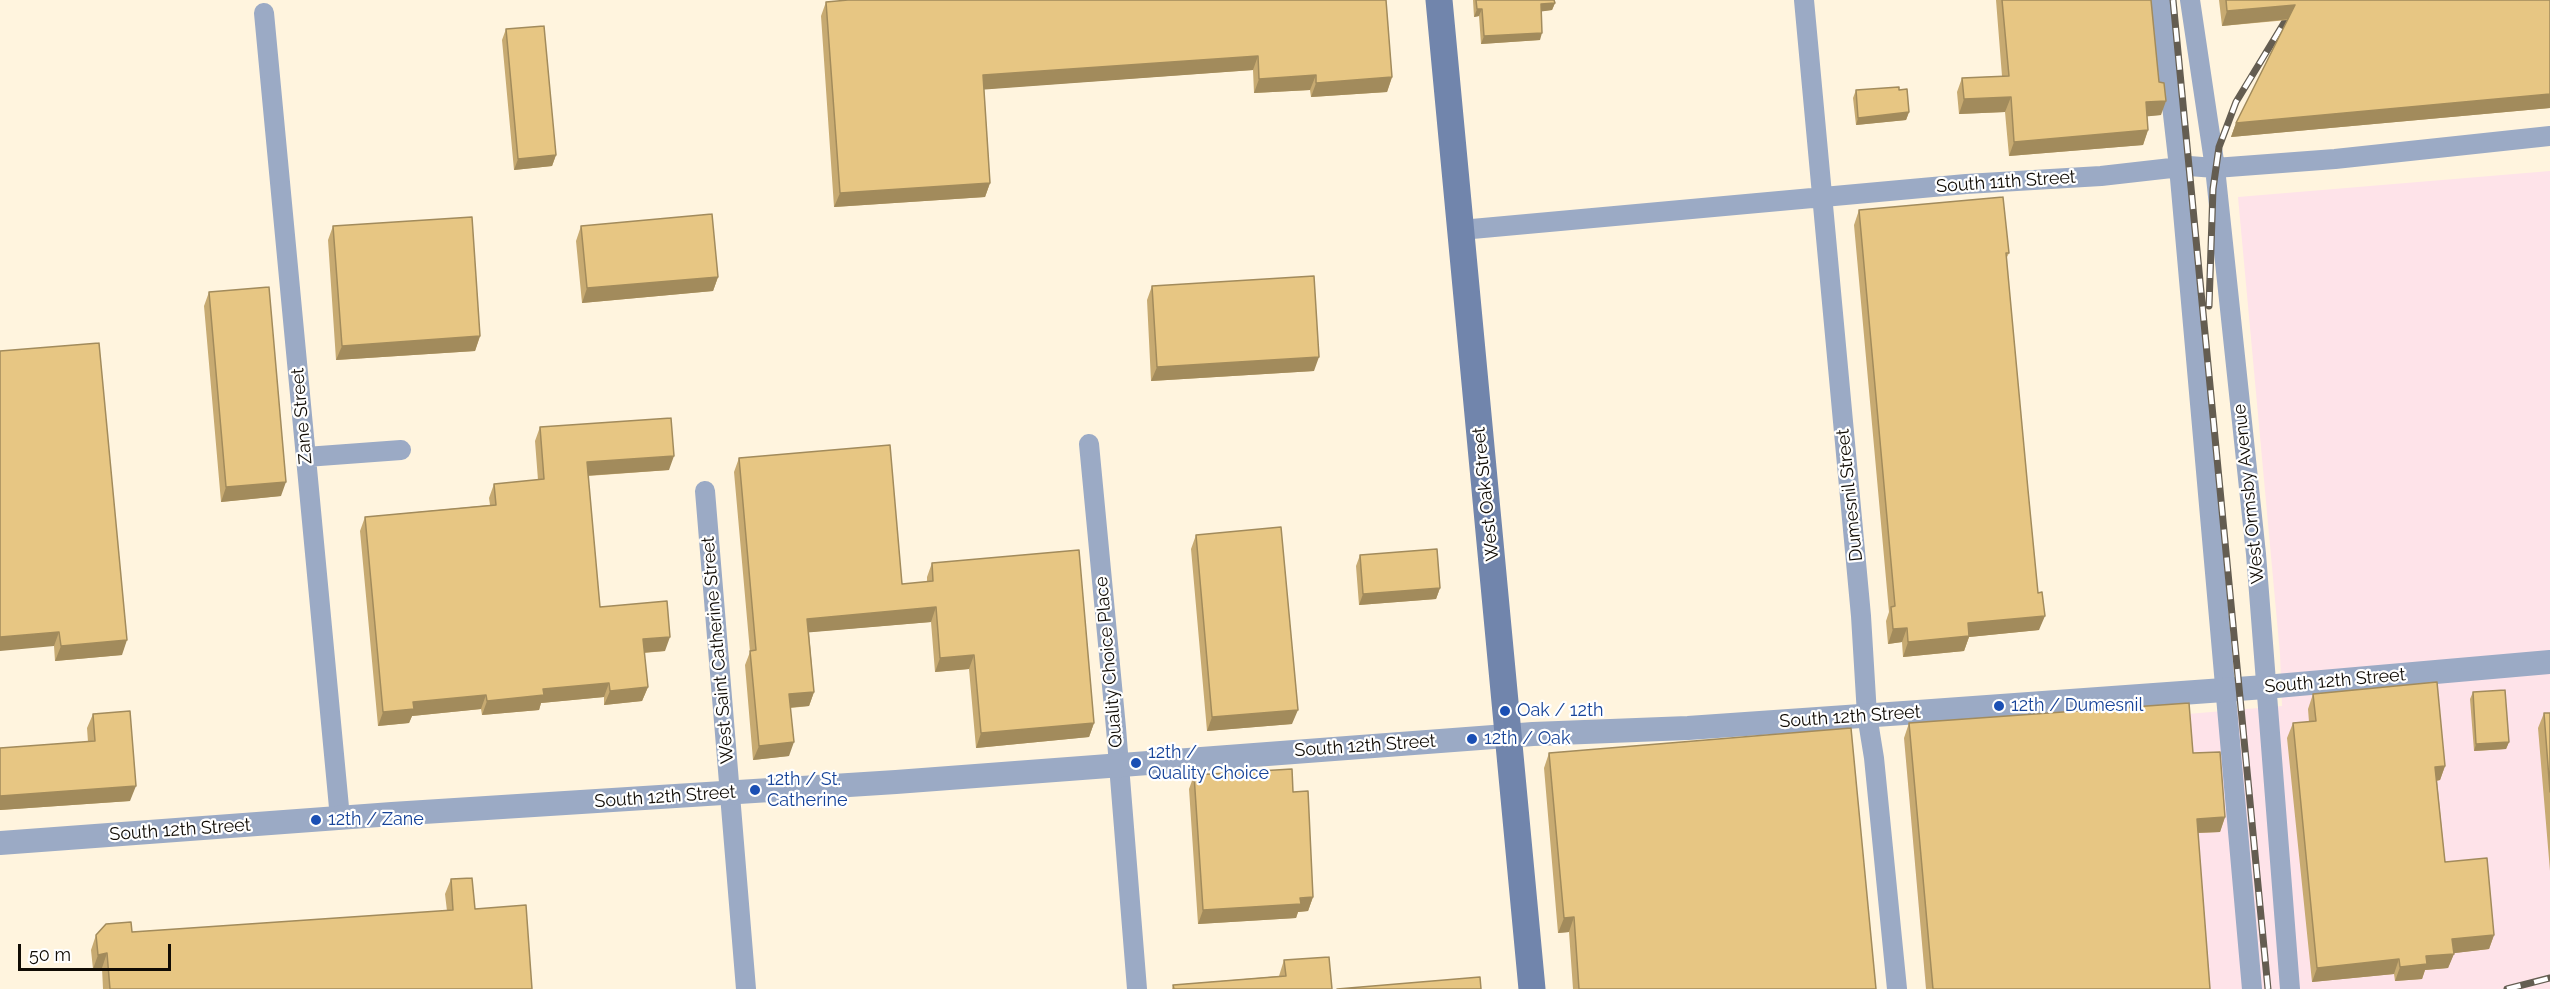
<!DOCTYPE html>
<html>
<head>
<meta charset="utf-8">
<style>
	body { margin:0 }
	#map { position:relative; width:2550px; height:989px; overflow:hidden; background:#fff4de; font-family:Raleway,sans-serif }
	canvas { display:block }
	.scale { position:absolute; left:18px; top:944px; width:153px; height:27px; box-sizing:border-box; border:3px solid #100b04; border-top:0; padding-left:8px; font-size:18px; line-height:21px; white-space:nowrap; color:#100b04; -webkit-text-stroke:4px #fff; paint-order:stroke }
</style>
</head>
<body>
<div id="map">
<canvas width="2550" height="989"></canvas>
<div class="scale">50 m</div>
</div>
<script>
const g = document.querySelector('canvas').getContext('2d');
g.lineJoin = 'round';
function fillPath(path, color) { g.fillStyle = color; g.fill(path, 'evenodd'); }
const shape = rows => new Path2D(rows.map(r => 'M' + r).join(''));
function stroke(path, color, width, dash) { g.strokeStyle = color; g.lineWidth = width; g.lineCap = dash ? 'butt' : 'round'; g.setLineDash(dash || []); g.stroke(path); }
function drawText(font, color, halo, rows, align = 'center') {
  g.font = font + ' Raleway,sans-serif'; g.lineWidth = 4.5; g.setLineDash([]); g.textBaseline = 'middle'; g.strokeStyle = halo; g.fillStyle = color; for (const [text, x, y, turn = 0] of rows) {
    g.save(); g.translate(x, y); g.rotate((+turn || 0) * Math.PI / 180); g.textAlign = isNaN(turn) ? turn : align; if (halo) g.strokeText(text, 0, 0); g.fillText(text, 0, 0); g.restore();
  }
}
fillPath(shape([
	[2550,171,2550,989,1926,989,1904,738,2282,706,2280,654,2238,197]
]), '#fee3e9');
stroke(shape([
	[1804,0,1861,616,1867,715,1874,758,1897,989],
	[2160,0,2179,167,2252,989],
	[2190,0,2215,168,2256,554,2290,989],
	[264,13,340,818],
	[1461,230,1966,184,2101,176,2189,166,2215,168,2335,159,2550,136],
	[1089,444,1116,728,1137,989],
	[306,457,401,450],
	[705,491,746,989]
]), '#9baac5', 20);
stroke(shape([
	[0,843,392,814,896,782,1533,734,1688,728,1904,713,2265,687,2550,662]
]), '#9baac5', 24);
stroke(shape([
	[1439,0,1532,989]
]), '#7185ac', 27);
const rail = shape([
	[2173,0,2268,989],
	[2209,306,2213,189,2219,147,2236,102,2298,0],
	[2507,989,2550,978]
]);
stroke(rail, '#645d51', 7);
stroke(rail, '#fff', 4.5, [14]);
fillPath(shape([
	[1386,0,1392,77,1387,92,1311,97,1310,90,1254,93,1253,70,984,89,990,183,985,197,834,207,821,16,826,2],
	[1473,0,1554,0,1555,3,1552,10,1541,11,1540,40,1481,44,1479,16,1474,17],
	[1996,0,2151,0,2161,115,2147,116,2148,130,2143,145,2009,156,2005,112,1959,114,1957,92,1962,78,2002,76],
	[2219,0,2550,0,2550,108,2231,137,2236,123,2288,20,2222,26],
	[506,29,556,155,552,166,514,170,502,40],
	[1856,90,1899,90,1909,112,1906,120,1856,125,1853,98],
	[1859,210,2009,253,2006,259,2039,630,1969,637,1964,651,1903,657,1902,642,1888,644,1886,621,1889,612,1854,225],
	[333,226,480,336,475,351,336,360,328,240],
	[581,226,718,277,713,291,582,303,576,241],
	[1152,286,1314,371,1151,381,1147,300],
	[209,292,281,496,221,502,204,306],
	[0,351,122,655,55,661,54,646],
	[540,427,669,470,588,476,600,607,665,651,644,653,648,687,642,701,604,705,604,697,541,703,539,710,482,715,481,709,412,716,409,723,378,726,360,531,365,517,490,505,489,498,494,484,538,480,535,441],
	[739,458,902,584,927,582,927,577,932,563,1094,723,1089,737,976,748,969,669,935,672,931,622,809,632,814,692,809,706,791,708,789,756,753,760,745,665,750,652,734,472],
	[1196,535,1292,724,1207,731,1191,549],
	[1360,555,1440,588,1436,599,1359,605,1356,566],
	[2473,692,2509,742,2506,749,2474,751,2470,699],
	[2313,694,2445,766,2440,780,2437,781,2445,862,2494,935,2489,949,2454,953,2448,968,2425,970,2422,979,2395,981,2394,974,2312,982,2287,738,2293,723,2309,722,2308,709],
	[2544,713,2550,713,2550,871,2538,728],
	[93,714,130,801,0,810,0,748,88,742,87,728],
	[1909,723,2193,753,2225,817,2220,832,2198,833,2210,989,1926,989,1904,738],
	[1549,753,1876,989,1573,989,1569,932,1558,933,1544,768],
	[1194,775,1293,792,1313,897,1308,911,1298,912,1296,918,1198,924,1189,789],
	[451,879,475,909,532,989,103,989,102,968,93,969,91,950,96,935,132,932,447,911,445,894],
	[1284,960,1332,989,1172,989,1173,985,1279,976]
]), '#c7aa71');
fillPath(shape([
	[1555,3,1552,10,1538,12,1541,4],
	[2295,5,2290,19,2222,26,2227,11],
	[1477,9,1482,9,1479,16,1474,17],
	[1542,33,1540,40,1481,44,1484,36],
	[1258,56,1253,70,978,90,983,75],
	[1316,75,1310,90,1254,93,1259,79],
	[1392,77,1387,92,1311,97,1316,83],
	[2550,94,2550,108,2231,137,2236,123],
	[2011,97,2005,112,1959,114,1964,99],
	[2166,101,2161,115,2141,117,2146,102],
	[1909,112,1906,120,1856,125,1858,118],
	[2148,130,2143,145,2009,156,2014,142],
	[556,155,552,166,514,170,518,159],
	[990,183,985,197,834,207,840,193],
	[718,277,713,291,582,303,587,288],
	[480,336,475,351,336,360,342,346],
	[1319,357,1314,371,1151,381,1157,367],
	[674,456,669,470,582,476,587,462],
	[286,482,281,496,221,502,226,487],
	[1440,588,1436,599,1359,605,1363,594],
	[936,607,931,622,802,633,807,619],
	[2045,616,2039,630,1969,637,1964,651,1903,657,1908,642,1968,623],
	[1907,628,1902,642,1888,644,1893,629],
	[59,632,54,646,0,651,0,637],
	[670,637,665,651,638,653,643,639],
	[127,640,122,655,55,661,61,646],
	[974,655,969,669,935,672,940,658],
	[609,683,604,697,541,703,539,710,482,715,487,701,543,689],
	[648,687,642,701,604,705,610,691],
	[814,692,809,706,784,708,789,694],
	[486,695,481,709,412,716,409,723,378,726,383,712,413,702],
	[1298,710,1292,724,1207,731,1212,717],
	[1094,723,1089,737,976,748,981,733],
	[794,742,789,756,753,760,759,746],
	[2509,742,2506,749,2474,751,2476,744],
	[2445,766,2440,780,2430,781,2435,767],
	[136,786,130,801,0,810,0,796],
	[2225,817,2220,832,2192,833,2197,819],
	[1313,897,1308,911,1298,912,1296,918,1198,924,1203,910],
	[1574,917,1569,932,1558,933,1564,918],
	[2494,935,2489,949,2447,954,2452,939],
	[107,953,102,968,93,969,98,955],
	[2454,954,2448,968,2425,970,2422,979,2395,981,2400,967,2426,956],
	[2399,959,2394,974,2312,982,2317,968]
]), '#a28b5c');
const building = shape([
	[848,0,1386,0,1392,77,1316,83,1316,75,1259,79,1258,56,983,75,990,183,840,193,826,2,848,0],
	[1476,0,1554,0,1555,3,1541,4,1542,33,1484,36,1482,9,1477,9,1476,0],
	[2002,0,2151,0,2159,82,2164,83,2166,101,2146,102,2148,130,2014,142,2011,97,1964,99,1962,78,2009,76,2002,0],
	[2226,0,2550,0,2550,94,2236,123,2295,5,2227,11,2226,0],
	[544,26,556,155,518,159,506,29,544,26],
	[1899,87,1899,90,1907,89,1909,112,1858,118,1856,90,1899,87],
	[2003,197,2009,253,2006,253,2028,490,2038,593,2042,592,2045,616,1968,623,1969,636,1908,642,1907,628,1893,629,1891,607,1895,606,1859,210,2003,197],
	[712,214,718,277,587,288,581,226,712,214],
	[472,217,480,336,342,346,333,226,472,217],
	[1314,276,1319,357,1157,367,1152,286,1314,276],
	[269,287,286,482,226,487,209,292,269,287],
	[99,343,127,640,61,646,59,632,0,637,0,351,99,343],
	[671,418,674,456,587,462,600,607,667,601,670,637,643,639,648,687,610,691,609,683,543,689,544,695,487,701,486,695,413,702,414,709,383,712,365,517,496,505,494,484,544,479,540,427,671,418],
	[890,445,902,584,933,581,932,563,1079,550,1094,723,981,733,974,655,940,658,936,607,807,619,814,692,789,694,794,742,759,746,750,651,756,650,739,458,890,445],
	[1281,527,1298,710,1212,717,1196,535,1281,527],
	[1437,549,1440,588,1363,594,1360,555,1437,549],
	[2437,682,2445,766,2435,767,2445,862,2487,858,2494,935,2452,939,2454,954,2426,956,2427,964,2400,967,2399,959,2317,968,2293,723,2316,721,2313,694,2437,682],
	[2505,690,2509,742,2476,744,2473,692,2505,690],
	[2189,703,2193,753,2220,752,2225,817,2197,819,2210,989,1933,989,1909,723,2189,703],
	[130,711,136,786,0,796,0,748,95,741,93,714,130,711],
	[2544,713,2550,713,2550,792,2544,713],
	[1851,728,1876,989,1579,989,1574,917,1564,918,1549,753,1851,728],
	[1292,769,1293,792,1308,791,1313,897,1300,898,1301,904,1203,910,1194,775,1292,769],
	[472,878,475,909,526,905,532,989,110,989,107,953,98,955,96,935,106,924,131,922,132,932,453,910,451,879,472,878],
	[1329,957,1332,989,1174,989,1173,985,1286,976,1284,960,1329,957],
	[1480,977,1481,989,1337,989,1480,977]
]);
fillPath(building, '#e7c683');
stroke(building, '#a28b5c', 1.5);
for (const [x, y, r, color] of [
	[1999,706,6,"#1a4fb4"],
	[1505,711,6,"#1a4fb4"],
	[1472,739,6,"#1a4fb4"],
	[1136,763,6,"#1a4fb4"],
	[755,790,6,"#1a4fb4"],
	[316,820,6,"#1a4fb4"]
]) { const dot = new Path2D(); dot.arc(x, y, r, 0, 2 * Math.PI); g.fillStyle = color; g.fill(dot); stroke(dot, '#fff', 2); }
drawText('18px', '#100b04', '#fff', [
	["South 11th Street",2006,182,-4],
	["Zane Street",302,416,-95],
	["West Oak Street",1486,494,-96],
	["West Ormsby Avenue",2249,494,-96],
	["Dumesnil Street",1850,495,-96],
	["West Saint Catherine Street",718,650,-95],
	["Quality Choice Place",1109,662,-95],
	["South 12th Street",2335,681,-5],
	["South 12th Street",1850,717,-4],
	["South 12th Street",1365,746,-4],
	["South 12th Street",665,797,-4],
	["South 12th Street",180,830,-4]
]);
drawText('18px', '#164399', '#fff', [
	["12th / Dumesnil",2011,706],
	["Oak / 12th",1517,711],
	["12th / Oak",1484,739],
	["12th /",1148,753],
	["Quality Choice",1148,774],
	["12th / St.",767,780],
	["Catherine",767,801],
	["12th / Zane",328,820]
], 'left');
</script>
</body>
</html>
